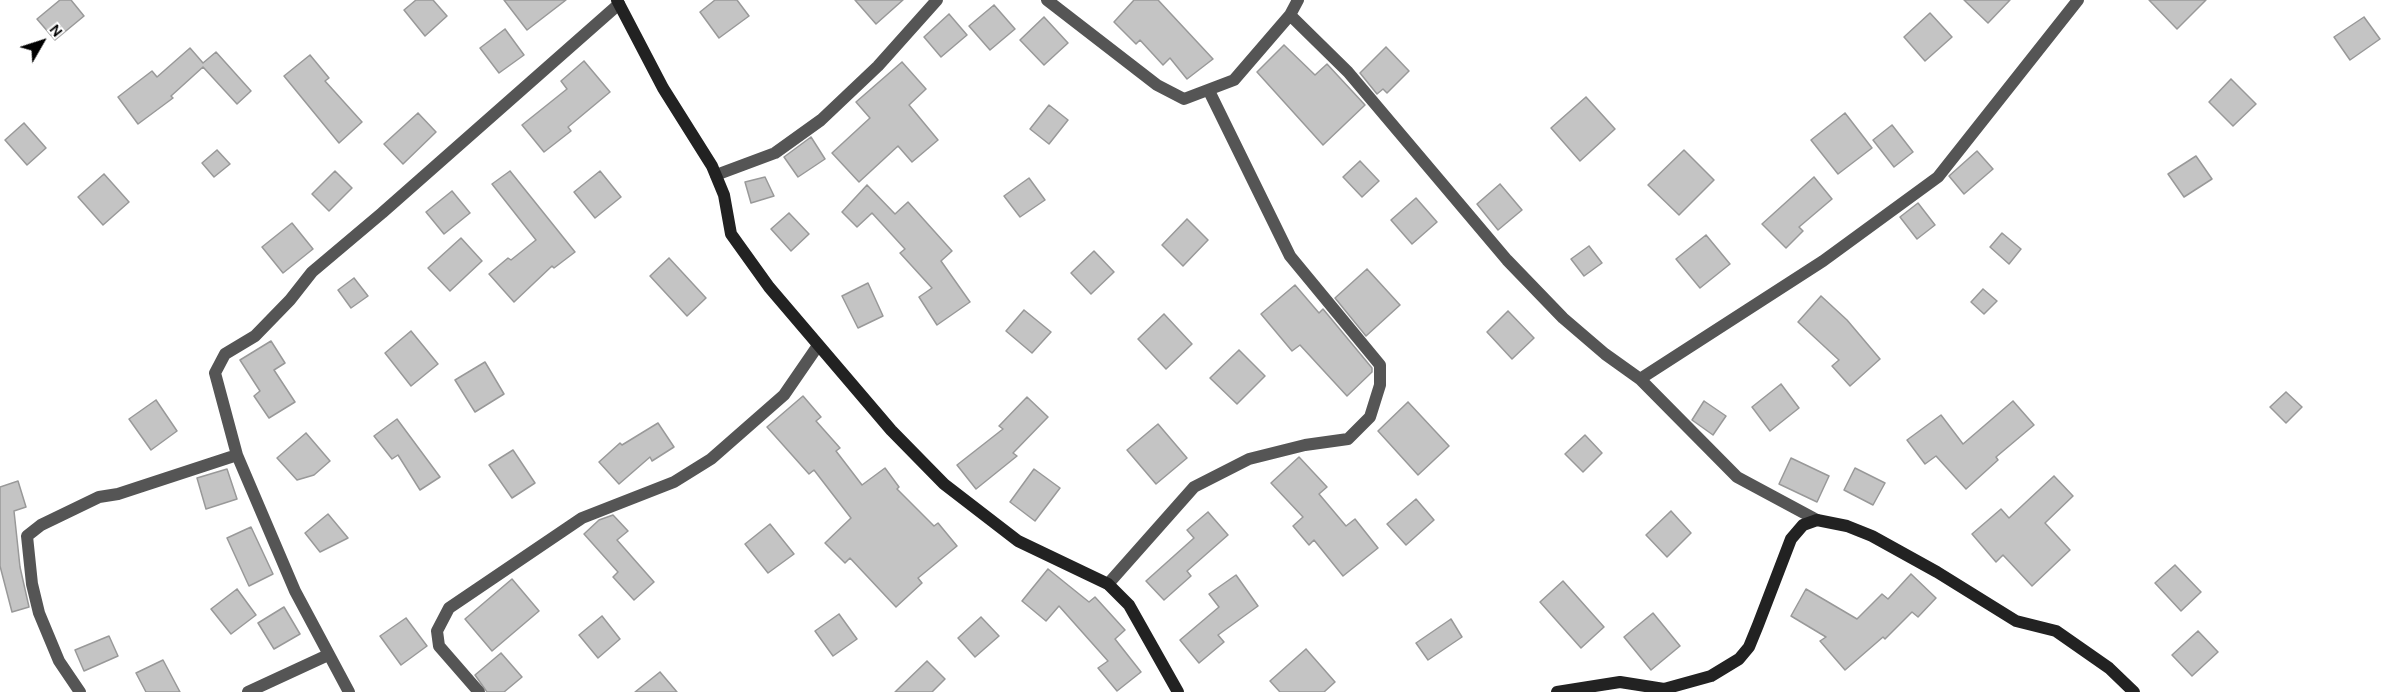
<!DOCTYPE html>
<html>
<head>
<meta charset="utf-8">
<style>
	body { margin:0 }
	#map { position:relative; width:2388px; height:692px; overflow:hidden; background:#fff; font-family:Karla,sans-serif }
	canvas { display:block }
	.north { position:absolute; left:12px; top:12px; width:60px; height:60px; -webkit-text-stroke:4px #fff; paint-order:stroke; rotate:51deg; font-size:16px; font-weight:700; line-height:24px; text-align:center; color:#000 }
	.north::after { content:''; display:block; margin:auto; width:21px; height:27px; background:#000; clip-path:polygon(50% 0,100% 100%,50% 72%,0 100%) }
</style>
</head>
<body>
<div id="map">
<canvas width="2388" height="692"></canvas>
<div class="north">N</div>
</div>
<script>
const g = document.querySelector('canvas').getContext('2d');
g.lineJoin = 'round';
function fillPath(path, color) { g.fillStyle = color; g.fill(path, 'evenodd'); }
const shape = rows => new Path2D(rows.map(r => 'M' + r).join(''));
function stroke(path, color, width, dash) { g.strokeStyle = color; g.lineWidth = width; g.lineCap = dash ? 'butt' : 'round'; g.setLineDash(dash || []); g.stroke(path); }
const building = shape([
	[60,0,71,0,84,16,55,40,37,19,60,0],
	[416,0,433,0,447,16,425,36,404,10,416,0],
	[504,0,566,0,527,30,504,0],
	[715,0,737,0,749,16,719,38,700,12,715,0],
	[855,0,903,0,876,24,855,0],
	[1134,0,1158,0,1213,59,1187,79,1170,58,1163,65,1140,40,1136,44,1114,22,1134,0],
	[1964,0,2010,0,1988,23,1964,0],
	[2149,0,2206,0,2177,29,2149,0],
	[994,5,1015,29,990,50,969,26,994,5],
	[1930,13,1952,37,1925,61,1904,37,1930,13],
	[949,14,967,35,941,57,924,37,949,14],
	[1044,17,1068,43,1044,65,1020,40,1044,17],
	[2364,17,2380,39,2350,60,2334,37,2364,17],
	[505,29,524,55,499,73,480,48,505,29],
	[1284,45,1315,75,1327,64,1365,105,1323,145,1257,72,1284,45],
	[1386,47,1409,71,1387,93,1383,89,1377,94,1360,73,1386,47],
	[190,48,203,63,216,52,251,91,237,104,203,67,171,96,173,98,138,124,118,97,152,71,157,77,190,48],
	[310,55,329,78,325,81,362,122,339,143,284,76,310,55],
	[584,61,610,92,568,127,571,131,544,152,522,125,567,89,561,81,584,61],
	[902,62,926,89,909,105,938,140,912,162,898,146,859,182,832,153,870,118,856,102,902,62],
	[2231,79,2256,104,2233,126,2209,102,2231,79],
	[1586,97,1615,129,1580,161,1551,128,1586,97],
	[1049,105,1068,120,1049,144,1030,129,1049,105],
	[418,113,436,132,403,164,384,144,418,113],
	[1845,113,1872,148,1838,174,1811,140,1845,113],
	[24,123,46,148,27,165,5,140,24,123],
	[1892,125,1913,152,1894,167,1873,140,1892,125],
	[811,137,825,159,798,177,784,157,811,137],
	[217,150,230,164,214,177,202,163,217,150],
	[1684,150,1714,180,1679,215,1648,185,1684,150],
	[1977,151,1993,169,1964,194,1949,176,1977,151],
	[2196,156,2212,179,2184,197,2168,174,2196,156],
	[1360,161,1379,181,1362,197,1343,177,1360,161],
	[335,171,352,188,329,211,312,194,335,171],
	[510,171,575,252,554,268,552,266,514,302,489,274,508,258,511,260,536,240,492,184,510,171],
	[600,171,621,197,595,218,574,192,600,171],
	[104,174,129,202,103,225,78,197,104,174],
	[765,177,774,196,751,203,745,182,765,177],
	[1814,177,1832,199,1799,227,1803,231,1786,248,1762,224,1814,177],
	[1029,178,1045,200,1020,217,1004,196,1029,178],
	[1500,184,1522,210,1498,230,1477,204,1500,184],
	[867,185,895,214,908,202,952,251,941,261,970,302,937,325,919,297,932,288,900,253,905,249,872,213,857,227,842,212,867,185],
	[452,191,470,213,444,234,426,212,452,191],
	[1416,198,1437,222,1412,244,1391,220,1416,198],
	[1918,203,1935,225,1917,239,1900,217,1918,203],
	[789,213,809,234,791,251,771,229,789,213],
	[1187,219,1208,240,1183,266,1162,245,1187,219],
	[292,223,313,249,283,273,262,247,292,223],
	[2002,233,2021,249,2009,264,1990,247,2002,233],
	[1706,235,1730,264,1700,288,1676,259,1706,235],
	[461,238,482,261,450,291,428,268,461,238],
	[1589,246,1602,263,1584,276,1571,259,1589,246],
	[1094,251,1114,272,1091,294,1071,273,1094,251],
	[669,258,706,298,687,316,650,276,669,258],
	[1367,269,1400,305,1366,336,1335,298,1367,269],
	[354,278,368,296,351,308,338,290,354,278],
	[868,283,883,316,858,328,842,296,868,283],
	[1295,285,1319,313,1323,309,1372,368,1372,372,1347,396,1300,345,1292,351,1261,314,1295,285],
	[1983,289,1997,301,1984,314,1971,302,1983,289],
	[1821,296,1847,320,1880,359,1850,386,1832,366,1839,360,1798,322,1821,296],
	[1024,310,1051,332,1032,353,1006,331,1024,310],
	[1508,311,1534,338,1512,359,1487,332,1508,311],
	[1164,314,1192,344,1166,369,1138,339,1164,314],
	[411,331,438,364,411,386,385,353,411,331],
	[271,341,285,363,274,370,295,402,269,418,254,396,260,391,240,360,271,341],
	[1239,350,1265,376,1237,404,1210,378,1239,350],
	[485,362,504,394,475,412,455,380,485,362],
	[1781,384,1799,408,1770,431,1752,407,1781,384],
	[2286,392,2302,407,2286,423,2270,407,2286,392],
	[803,396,821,417,816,421,840,448,836,451,862,485,885,468,899,487,897,489,934,526,938,523,957,546,918,578,922,583,896,607,850,558,845,563,825,543,851,518,814,470,809,474,767,427,803,396],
	[1027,397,1048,417,1013,453,1017,456,976,489,957,465,1003,429,999,426,1027,397],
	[156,400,177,431,151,450,129,419,156,400],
	[1704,401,1726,416,1713,435,1692,420,1704,401],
	[2013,401,2034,425,1996,457,1998,460,1966,489,1936,456,1925,464,1907,440,1941,415,1963,444,2013,401],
	[1408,402,1449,446,1418,475,1378,431,1408,402],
	[397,419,440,477,420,490,398,455,392,459,374,436,397,419],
	[658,423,674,447,652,461,650,457,619,484,599,462,620,443,622,445,658,423],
	[1158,424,1187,458,1156,484,1127,450,1158,424],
	[306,433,330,461,314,475,297,480,277,458,306,433],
	[1585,435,1602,453,1583,472,1565,454,1585,435],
	[513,450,535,483,512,498,489,465,513,450],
	[1299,457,1327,487,1319,494,1346,526,1355,519,1378,548,1343,576,1314,540,1309,545,1293,526,1303,517,1271,483,1299,457],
	[1791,458,1829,476,1817,502,1779,484,1791,458],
	[1855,468,1885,483,1873,505,1844,490,1855,468],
	[227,469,237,499,206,509,197,478,227,469],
	[1034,469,1060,488,1035,521,1010,502,1034,469],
	[2054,476,2073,496,2045,523,2070,550,2032,586,2003,555,1996,562,1972,534,2001,509,2009,518,2054,476],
	[18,481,26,507,14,511,20,567,29,607,12,612,0,566,0,487,18,481],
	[1416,499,1434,520,1406,545,1387,524,1416,499],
	[1671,511,1691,533,1667,557,1646,535,1671,511],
	[1208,512,1228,535,1187,571,1191,576,1164,600,1146,581,1194,538,1187,530,1208,512],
	[328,514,348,538,320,552,305,533,328,514],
	[613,515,628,531,617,540,654,582,634,600,613,577,618,572,584,534,599,520,613,515],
	[770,524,794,554,768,573,745,544,770,524],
	[251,527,273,574,249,586,227,538,251,527],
	[2175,565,2201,592,2181,611,2155,583,2175,565],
	[1048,569,1089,602,1095,597,1125,630,1115,639,1141,672,1117,691,1098,668,1108,661,1059,606,1046,621,1022,601,1048,569],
	[1911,574,1936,598,1918,617,1912,612,1885,639,1883,637,1845,670,1820,641,1826,637,1791,616,1806,589,1857,619,1882,594,1888,599,1911,574],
	[1236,575,1258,606,1218,635,1224,642,1199,663,1180,640,1219,607,1209,594,1236,575],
	[512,579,539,611,492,651,465,619,512,579],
	[1563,581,1604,627,1581,648,1540,602,1563,581],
	[237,589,256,615,231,634,211,609,237,589],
	[284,607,300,634,274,649,258,623,284,607],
	[1653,613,1680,646,1651,670,1624,637,1653,613],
	[839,614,857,639,833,656,815,631,839,614],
	[602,616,620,639,598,658,579,635,602,616],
	[981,617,999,636,975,657,958,638,981,617],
	[406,618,427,646,401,665,380,636,406,618],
	[1451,619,1462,637,1428,660,1416,643,1451,619],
	[2198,631,2218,652,2192,676,2172,655,2198,631],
	[109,636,118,656,84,671,75,650,109,636],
	[1306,649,1335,682,1324,692,1280,692,1270,681,1306,649],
	[501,653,522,677,504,692,487,692,475,675,501,653],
	[163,660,180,692,146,692,136,673,163,660],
	[927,661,945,679,932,692,895,692,927,661],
	[660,672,677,692,635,692,660,672]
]);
fillPath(building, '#c4c4c4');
stroke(building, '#999', 1.5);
stroke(shape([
	[1047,0,1157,85,1184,99,1234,80,1290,15],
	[1298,0,1290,15,1348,72,1507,260,1563,318,1605,354,1640,379],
	[716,175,775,153,821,120,878,66,937,0],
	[237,455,295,591,349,692],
	[1817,520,1737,477,1640,379,1823,261,1938,177,2078,0],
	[1108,584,1194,487,1249,459,1305,445,1348,439,1370,417,1380,385,1380,365,1290,256,1209,91],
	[80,692,59,661,39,613,32,584,27,536,41,525,99,497,118,494,237,455,215,373,225,354,255,336,290,300,312,272,382,213,619,4],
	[248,692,328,655],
	[479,692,439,646,437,631,449,608,582,518,674,482,711,459,784,395,817,347]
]), '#555', 12);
stroke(shape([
	[617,0,663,88,712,166,724,195,731,234,769,287,891,430,944,484,1018,541,1108,584,1129,605,1178,692],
	[1557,692,1620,682,1664,689,1711,676,1739,659,1749,647,1758,625,1791,539,1803,525,1817,520,1847,526,1872,536,1937,572,2016,621,2056,631,2109,668,2134,692]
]), '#222', 12);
</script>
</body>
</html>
